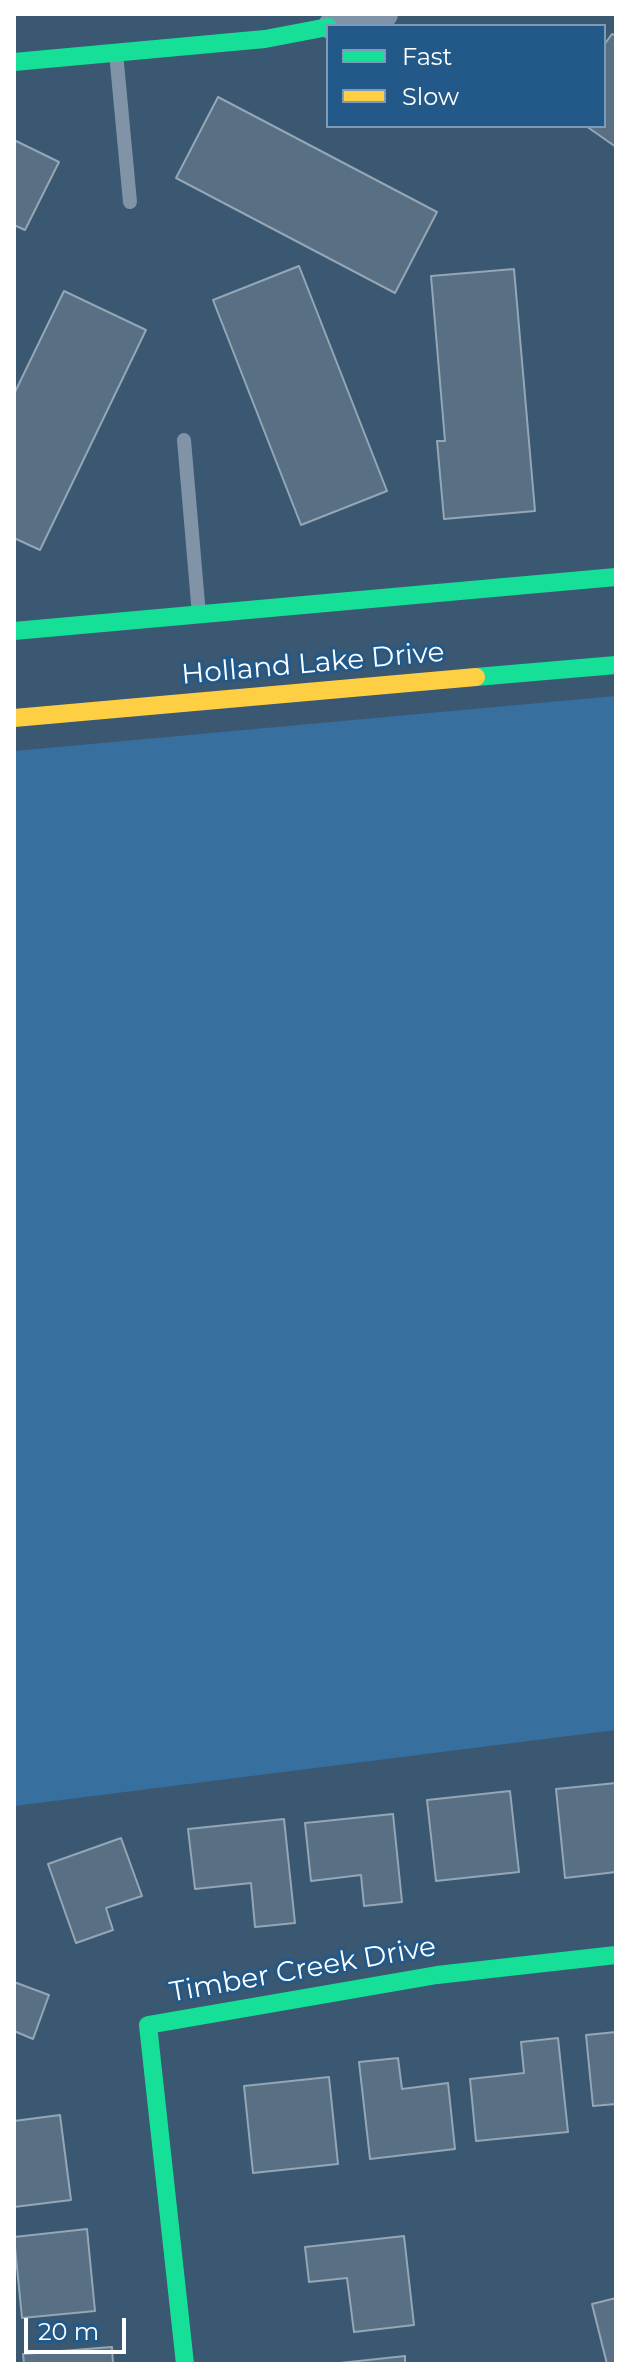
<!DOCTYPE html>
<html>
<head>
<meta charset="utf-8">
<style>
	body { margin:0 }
	#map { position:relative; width:630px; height:2378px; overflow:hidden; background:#3a5872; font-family:Montserrat,sans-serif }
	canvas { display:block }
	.frame { position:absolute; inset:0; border:16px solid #fff; pointer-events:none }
	.legend { position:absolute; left:326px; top:24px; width:280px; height:104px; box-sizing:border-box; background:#235989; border:2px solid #7b9bb8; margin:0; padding:10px 14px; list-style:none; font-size:24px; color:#fff }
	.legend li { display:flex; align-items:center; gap:16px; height:40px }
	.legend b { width:40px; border:2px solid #7b9bb8 }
	.scale { position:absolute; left:24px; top:2318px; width:102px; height:36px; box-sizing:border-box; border:4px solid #fff; border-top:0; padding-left:10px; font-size:24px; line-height:28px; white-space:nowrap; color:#fff; -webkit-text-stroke:6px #235989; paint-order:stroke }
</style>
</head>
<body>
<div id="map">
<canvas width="630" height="2378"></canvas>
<div class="frame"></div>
<ul class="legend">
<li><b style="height:10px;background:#16e098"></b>Fast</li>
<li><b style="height:10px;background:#ffcf43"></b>Slow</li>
</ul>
<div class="scale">20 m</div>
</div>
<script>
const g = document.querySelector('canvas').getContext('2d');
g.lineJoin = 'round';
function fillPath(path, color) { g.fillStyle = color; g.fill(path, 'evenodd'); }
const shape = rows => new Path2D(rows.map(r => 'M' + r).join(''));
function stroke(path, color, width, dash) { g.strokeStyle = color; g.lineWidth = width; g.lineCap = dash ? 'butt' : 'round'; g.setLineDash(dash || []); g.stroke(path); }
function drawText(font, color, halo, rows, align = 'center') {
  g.font = font + ' Montserrat,sans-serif'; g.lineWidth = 6; g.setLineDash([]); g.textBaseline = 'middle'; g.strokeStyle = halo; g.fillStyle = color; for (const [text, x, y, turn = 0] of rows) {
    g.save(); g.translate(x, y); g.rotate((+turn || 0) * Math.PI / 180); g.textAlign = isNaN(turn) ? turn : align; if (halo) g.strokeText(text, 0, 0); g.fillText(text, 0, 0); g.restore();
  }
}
fillPath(shape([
	[616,696,616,1730,14,1806,14,751]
]), '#376f9f');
const building = shape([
	[612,34,616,36,616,147,586,126,604,126,604,45,612,34],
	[218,97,437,212,395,293,176,178,218,97],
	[14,140,59,162,25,230,14,225,14,140],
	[299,266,387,491,301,525,213,300,299,266],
	[514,269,535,511,444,519,437,441,445,441,431,276,514,269],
	[64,291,146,330,40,550,14,538,14,394,64,291],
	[616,1783,616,1872,565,1878,556,1789,616,1783],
	[510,1791,519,1872,436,1881,427,1800,510,1791],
	[393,1814,402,1902,364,1906,361,1875,311,1881,305,1823,393,1814],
	[284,1819,295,1923,255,1927,251,1883,195,1889,188,1829,284,1819],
	[121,1838,142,1896,106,1908,113,1930,76,1943,48,1864,121,1838],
	[14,1982,49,1995,33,2039,14,2031,14,1982],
	[616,2032,616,2104,593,2106,586,2035,616,2032],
	[558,2038,568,2132,476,2141,470,2079,524,2073,521,2042,558,2038],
	[398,2058,402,2089,448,2083,455,2149,370,2159,359,2062,398,2058],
	[329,2077,338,2164,253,2173,244,2086,329,2077],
	[60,2115,71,2200,14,2207,14,2121,60,2115],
	[87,2229,95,2311,22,2318,14,2237,87,2229],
	[404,2236,414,2325,354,2332,347,2278,309,2282,305,2247,404,2236],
	[616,2298,616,2364,607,2364,592,2304,616,2298],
	[112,2347,113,2364,24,2364,23,2354,112,2347],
	[405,2356,405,2364,340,2364,340,2363,405,2356]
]);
fillPath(building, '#586f84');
stroke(building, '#95a6b5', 2);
stroke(shape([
	[116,53,130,202],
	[184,440,199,615]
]), '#8194a7', 14);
stroke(shape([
	[332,26,384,14]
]), '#8194a7', 28);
stroke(shape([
	[14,62,265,39,328,27],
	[14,631,616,577],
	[476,677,616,665],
	[185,2364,148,2025,437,1975,616,1955]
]), '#16e098', 18);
stroke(shape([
	[14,718,476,677]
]), '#ffcf43', 18);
drawText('28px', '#fff', '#235989', [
	["Holland Lake Drive",313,664,-5],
	["Timber Creek Drive",303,1970,-10]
]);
</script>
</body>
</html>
